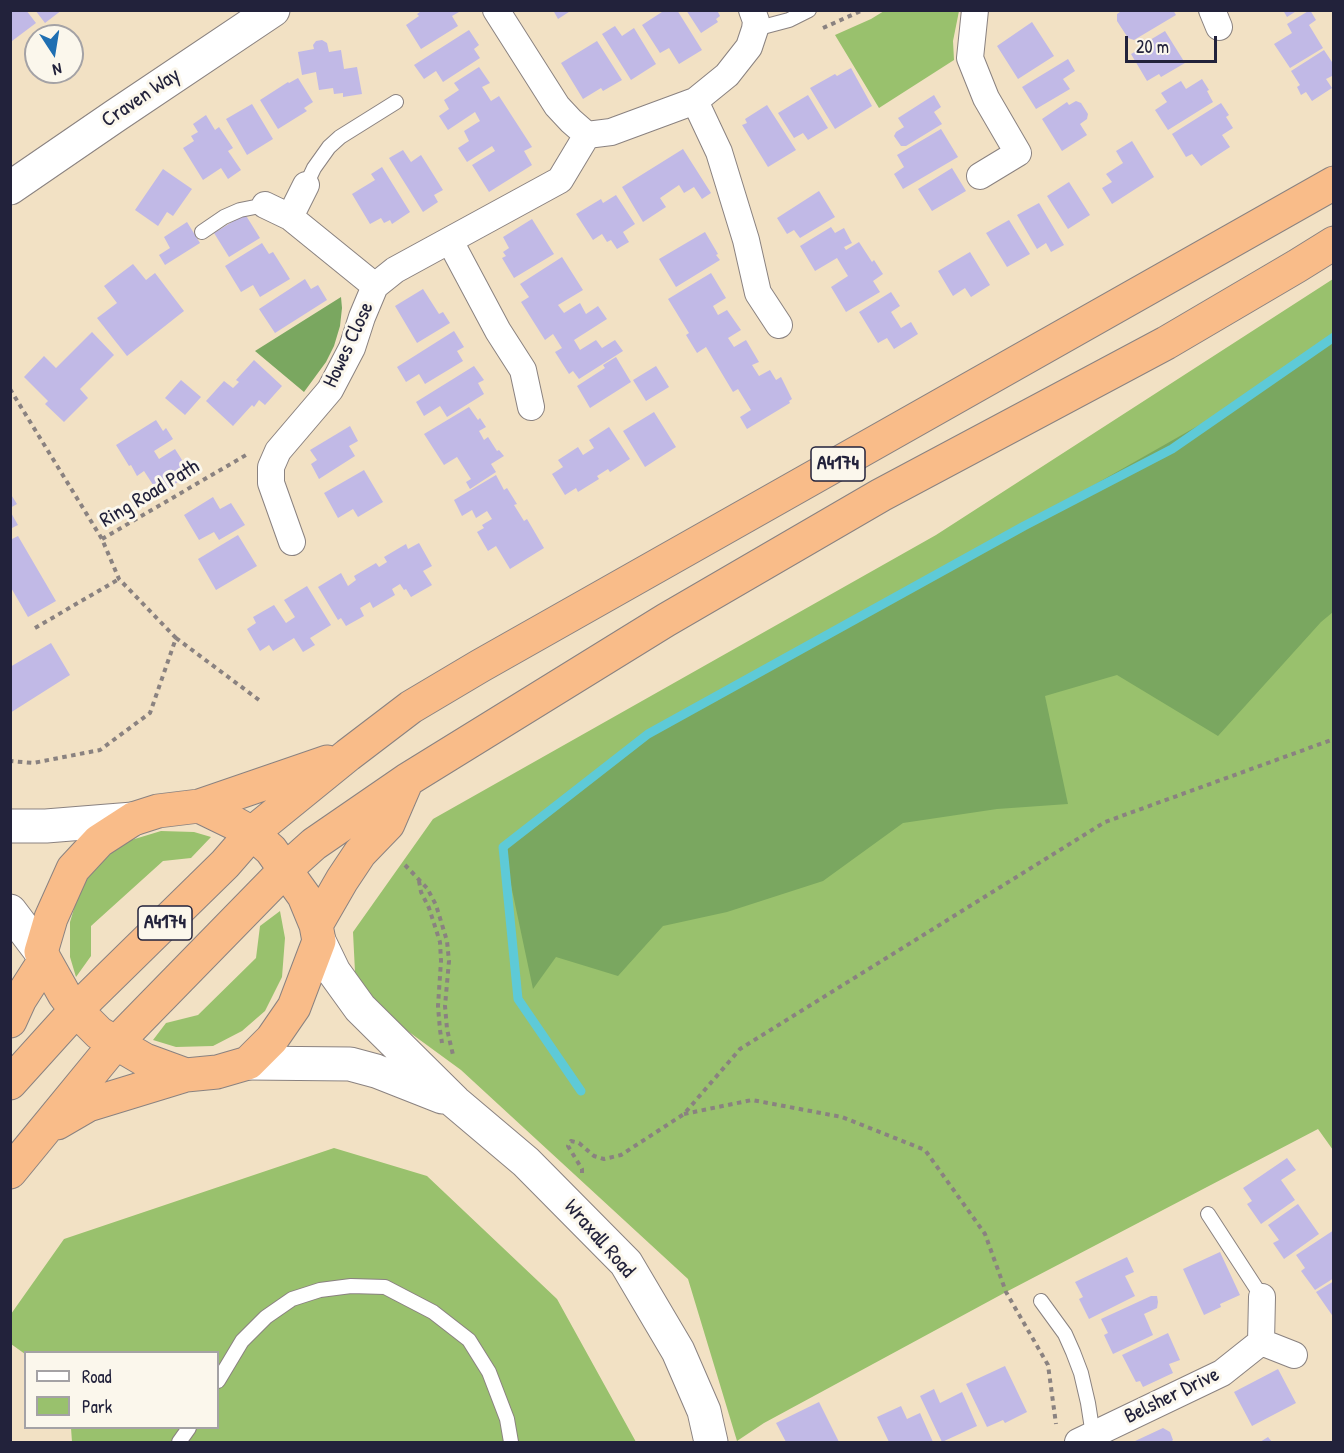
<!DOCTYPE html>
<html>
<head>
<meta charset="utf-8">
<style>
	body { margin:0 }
	#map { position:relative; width:1344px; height:1453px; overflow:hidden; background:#f2e1c4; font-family:"Patrick Hand",sans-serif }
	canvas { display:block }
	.frame { position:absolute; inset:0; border:12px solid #22223b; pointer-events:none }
	.legend { position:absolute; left:24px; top:1351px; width:195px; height:78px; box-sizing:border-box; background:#fbf7ec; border:2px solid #a4a2a5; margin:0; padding:8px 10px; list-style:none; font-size:18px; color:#22223b }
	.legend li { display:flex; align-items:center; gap:12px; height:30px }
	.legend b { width:30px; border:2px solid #a4a2a5 }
	.north { position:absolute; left:24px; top:24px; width:60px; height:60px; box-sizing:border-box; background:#fbf7ec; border:2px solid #a4a2a5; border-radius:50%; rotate:168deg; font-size:16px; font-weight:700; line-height:24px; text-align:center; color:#22223b }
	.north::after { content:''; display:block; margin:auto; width:21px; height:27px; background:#1f6fb2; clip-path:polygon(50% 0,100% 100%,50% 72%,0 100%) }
	.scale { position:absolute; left:1125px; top:36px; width:92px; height:27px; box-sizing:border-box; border:3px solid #22223b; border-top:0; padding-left:8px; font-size:18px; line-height:21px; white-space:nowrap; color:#22223b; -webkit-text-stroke:4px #fbf7ec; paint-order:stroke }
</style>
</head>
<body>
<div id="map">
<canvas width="1344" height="1453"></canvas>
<div class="frame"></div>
<ul class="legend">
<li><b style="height:8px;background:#fff"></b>Road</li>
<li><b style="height:16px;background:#99c16d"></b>Park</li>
</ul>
<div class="north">N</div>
<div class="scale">20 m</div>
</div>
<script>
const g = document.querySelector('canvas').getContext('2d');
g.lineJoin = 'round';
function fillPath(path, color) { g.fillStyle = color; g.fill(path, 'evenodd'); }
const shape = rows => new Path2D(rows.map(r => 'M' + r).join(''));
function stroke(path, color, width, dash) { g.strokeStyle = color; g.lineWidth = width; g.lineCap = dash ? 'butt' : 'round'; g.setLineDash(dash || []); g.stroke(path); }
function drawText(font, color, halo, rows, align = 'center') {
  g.font = font + ' "Patrick Hand",sans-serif'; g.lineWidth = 6; g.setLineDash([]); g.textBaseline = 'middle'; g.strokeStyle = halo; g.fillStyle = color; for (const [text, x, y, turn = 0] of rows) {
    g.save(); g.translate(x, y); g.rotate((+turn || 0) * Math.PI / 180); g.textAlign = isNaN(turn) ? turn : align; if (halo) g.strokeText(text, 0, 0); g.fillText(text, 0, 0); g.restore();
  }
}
fillPath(shape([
	[884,11,959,11,953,41,954,60,879,108,835,35,871,19],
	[1333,279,1333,1150,1318,1129,1006,1292,764,1423,737,1441,688,1279,461,1070,383,1013,355,972,353,932,433,819,936,535],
	[161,831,194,832,211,837,191,858,163,861,91,926,91,956,76,977,70,957,70,922,80,889,100,861,128,841],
	[280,911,285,938,282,977,265,1011,242,1031,213,1046,176,1047,153,1040,166,1023,198,1015,256,958,260,926],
	[334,1148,427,1176,557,1299,636,1442,72,1442,71,1428,218,1428,218,1352,26,1352,25,1354,11,1344,11,1314,64,1239]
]), '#99c16d');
fillPath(shape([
	[341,297,342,308,340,326,334,346,326,362,304,392,255,351],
	[1333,337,1333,612,1321,622,1218,736,1117,675,1045,696,1068,804,997,809,903,823,823,881,727,912,663,926,618,976,556,957,533,989,504,852,542,816,643,738,932,577,1231,407]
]), '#7aa760');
stroke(shape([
	[581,1091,518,999,503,847,648,734,1024,526,1172,449,1334,337]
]), '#5ecad7', 9);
fillPath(shape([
	[10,10,26,10,36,23,12,41],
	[35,10,62,10,45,23],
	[423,10,458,10,459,12,452,16,458,26,421,49,406,25,419,16,417,14],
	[553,10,572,10,558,19],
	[665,10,677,10,702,50,679,64,669,48,660,53,642,25],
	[686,10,717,10,720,16,716,19,718,22,701,33],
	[1123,10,1173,10,1176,15,1134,40,1128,38,1117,21,1117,14],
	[1283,10,1298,10,1287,17],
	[1310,10,1316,20,1309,25,1323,48,1290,68,1274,44,1292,33,1287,24],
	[1032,22,1054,56,1018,79,997,46],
	[615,26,622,36,634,28,656,64,631,80,602,34],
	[469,30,479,45,474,49,480,58,443,82,436,71,424,79,414,65],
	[1165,31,1185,63,1161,77,1159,74,1147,81,1131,54,1142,48,1140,46],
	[322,40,327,43,329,52,341,50,344,69,357,67,362,94,343,97,343,93,334,94,333,88,319,90,316,72,302,75,298,52,314,49,313,45,316,41],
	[597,41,622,80,603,91,601,88,583,99,561,63],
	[1324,50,1334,65,1334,75,1326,79,1332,88,1312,101,1306,92,1301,95,1297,87,1300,85,1291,71],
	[1068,59,1075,71,1063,79,1070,89,1036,109,1022,87],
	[479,67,490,83,482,87,491,101,499,96,532,147,524,151,532,165,489,192,472,165,495,151,492,146,467,162,458,148,469,141,464,131,480,121,475,112,448,130,439,116,449,109,444,100,459,90,454,83],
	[851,68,872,106,835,129,810,88,835,74,837,76],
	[298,78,313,102,304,108,307,111,278,129,260,100,288,82,289,83],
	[1202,79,1209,90,1207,91,1213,102,1168,130,1155,110,1167,102,1161,93,1181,81,1186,89],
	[808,95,828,128,808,140,803,133,794,138,778,113],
	[934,95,941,107,934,112,942,124,906,146,901,146,894,136,896,132,904,127,898,118],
	[1076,101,1081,103,1088,114,1087,119,1080,124,1087,135,1062,151,1042,119,1067,102,1069,105],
	[1221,103,1229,115,1226,117,1233,128,1222,135,1230,147,1201,166,1192,154,1186,157,1172,134],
	[252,104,273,139,247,155,226,119],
	[767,105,796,150,768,167,742,125,747,123,745,119],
	[206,115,215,130,219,127,233,148,228,151,241,170,228,179,221,168,203,180,183,148,194,141,191,136,198,132,193,124],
	[941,129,958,157,903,189,894,174,904,167,897,155],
	[1132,141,1154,177,1112,204,1102,188,1112,182,1106,174,1123,163,1116,151],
	[683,149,711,193,702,199,694,187,684,193,679,185,660,198,666,207,643,222,622,187],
	[403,150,411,162,421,155,443,190,434,195,438,202,423,212,389,158],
	[382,167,410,212,392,224,390,220,384,223,381,218,370,224,352,194,375,180,371,174],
	[952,168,966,191,932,211,918,189],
	[163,169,192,189,173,216,167,212,158,226,135,210],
	[1069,182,1090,215,1068,229,1047,196],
	[819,191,835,217,800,238,794,230,787,234,777,218],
	[616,195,635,224,623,232,629,242,617,249,611,240,607,242,602,234,593,240,576,214,601,199,603,203],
	[1039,203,1064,245,1051,252,1046,243,1037,249,1017,215],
	[245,214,260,238,229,257,214,233],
	[532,219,554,254,514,278,502,258,506,256,503,252,509,248,503,237],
	[1009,220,1030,254,1007,267,986,233],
	[187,222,200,243,165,265,159,255,170,248,164,237],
	[831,227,835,233,844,228,852,243,844,247,846,250,859,242,872,262,874,260,883,274,873,281,880,292,846,312,831,287,848,276,837,258,815,271,800,246],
	[705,232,718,254,716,255,720,260,676,287,659,259],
	[262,243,269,254,273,252,290,279,260,297,253,285,241,292,225,266],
	[970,252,990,285,971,297,965,288,953,296,938,271],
	[562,257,583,290,558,305,564,313,580,303,586,314,598,306,607,319,574,340,580,350,596,340,602,348,615,340,623,351,579,379,573,371,569,374,555,352,562,348,553,334,545,340,521,302,529,297,520,284],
	[133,264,146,280,155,273,184,311,127,356,97,318,117,303,104,286],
	[711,273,726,298,713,306,718,315,727,310,741,330,728,338,734,347,746,340,759,362,752,365,759,376,770,370,776,380,781,377,792,399,789,401,790,403,747,429,740,417,751,410,738,389,733,392,706,347,697,353,686,335,689,333,668,299],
	[305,279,311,289,318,285,327,300,275,333,259,309],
	[423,289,439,314,443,312,450,323,417,343,395,306],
	[891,292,900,306,891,312,901,328,911,322,918,334,894,349,887,338,878,343,859,312],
	[454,331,464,347,457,351,463,361,425,384,419,374,406,382,397,367],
	[92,332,114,355,80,389,88,398,64,422,45,404,48,401,24,377,44,356,56,368],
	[616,357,631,382,590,408,577,386,605,368,603,365],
	[254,360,282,386,265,405,259,400,254,407,252,405,233,426,206,401,224,381,233,388,239,382,236,380],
	[474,366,484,380,478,383,484,394,447,417,440,406,424,416,416,402],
	[656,366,669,387,646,401,633,380],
	[181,380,201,397,185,415,165,398],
	[469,407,478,420,480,418,486,427,479,431,484,440,488,437,497,451,499,450,504,456,491,464,496,472,470,489,466,482,471,479,457,457,444,465,424,434],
	[654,412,676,447,645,467,623,431],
	[156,420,163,431,166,428,173,439,154,451,159,459,175,449,191,474,159,494,144,471,137,476,131,465,129,466,116,445],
	[350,426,358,441,349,446,355,456,319,479,311,464,317,460,310,450],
	[609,427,630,459,610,472,608,469,597,476,599,479,578,492,576,488,565,495,552,474,563,467,558,460,578,447,583,455,594,448,589,440],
	[364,470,383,502,358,517,353,509,338,518,324,493],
	[496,475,504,490,507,488,517,504,514,505,524,521,527,519,544,548,510,569,496,546,488,551,477,532,484,528,482,525,492,519,487,511,476,518,472,510,462,516,454,500],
	[10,493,17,504,10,508],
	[213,497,220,509,231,503,245,525,219,540,214,532,199,540,184,515],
	[10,511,18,525,10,529],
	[238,535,257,566,216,590,198,559],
	[18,536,56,601,28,617,10,586,10,540],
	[419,543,432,566,423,571,432,585,411,597,406,589,404,590,400,584,392,589,395,595,373,608,370,602,360,608,364,616,346,626,341,618,338,620,318,587,341,573,348,586,356,580,354,576,376,563,379,567,387,562,384,557,406,544,408,549],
	[307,586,331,625,310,638,315,645,303,652,294,638,273,651,269,645,260,651,247,629,256,623,253,617,274,605,286,623,295,617,284,600],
	[51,643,70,675,10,713,10,667],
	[1287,1158,1296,1170,1281,1180,1295,1200,1261,1224,1247,1204,1252,1201,1243,1188],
	[1298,1204,1319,1234,1284,1259,1273,1243,1279,1240,1268,1225],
	[1334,1230,1334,1278,1315,1290,1301,1271,1305,1268,1296,1255],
	[1220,1252,1240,1295,1220,1304,1221,1307,1204,1315,1183,1269],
	[1127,1257,1134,1272,1125,1276,1135,1296,1089,1319,1079,1299,1083,1297,1075,1282],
	[1334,1281,1334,1318,1316,1292],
	[1151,1296,1157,1296,1158,1302,1157,1308,1144,1314,1153,1335,1113,1354,1104,1335,1108,1333,1101,1319],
	[1168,1333,1180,1360,1169,1364,1173,1373,1143,1387,1140,1381,1136,1382,1122,1355],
	[1005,1366,1027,1412,1005,1423,1003,1420,987,1427,966,1384],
	[1278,1369,1296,1403,1252,1426,1234,1392],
	[934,1389,940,1403,962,1392,977,1426,942,1442,920,1396],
	[819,1402,839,1442,786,1442,776,1423],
	[901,1406,907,1419,920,1413,933,1442,889,1442,877,1417],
	[1163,1428,1170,1432,1173,1440,1171,1442,1133,1442],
	[1268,1437,1272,1442,1260,1442]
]), '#c1b9e6');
const service = shape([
	[755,29,789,20,809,10],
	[306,185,314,168,329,147,340,137,396,102],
	[202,232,224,217,240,210,265,205],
	[1208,1214,1262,1297],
	[1041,1301,1065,1334,1073,1352,1081,1373,1088,1403,1093,1435],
	[218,1381,242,1341,266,1317,292,1299,320,1290,351,1286,385,1287,433,1312,469,1340,489,1372,507,1419,511,1442],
	[179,1442,189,1428]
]);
const minor = shape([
	[496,10,557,106,571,121,587,135,611,132,695,101,727,75,749,47,755,29,756,21,752,10],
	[975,10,970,58,986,98,1018,153,980,176],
	[1212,10,1219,27],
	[695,101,719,152,746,240,758,293,779,325],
	[265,205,290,217,375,286],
	[290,217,306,185],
	[450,241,498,331,523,370,531,407],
	[292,542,271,483,271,467,278,451,330,390,352,348,362,317,375,286,395,270,560,180,587,135],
	[1262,1297,1261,1342,1294,1355],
	[1078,1442,1222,1373,1261,1342]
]);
const tertiary = shape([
	[10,188,115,116,273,10],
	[10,826,46,826,133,819],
	[10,911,41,952],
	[319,941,334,972,360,1008,455,1102,526,1162,626,1263,678,1351,704,1411,711,1442],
	[248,1063,350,1064,376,1071,442,1097]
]);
const trunk = shape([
	[199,806,234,823,252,833,271,850,304,896,316,925,319,941,294,1007,272,1039,248,1063,217,1072,186,1075,145,1060,99,1033,76,1010,64,994,45,960,41,952,51,918,73,869,99,841,133,819,158,811,199,806,327,762],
	[316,925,342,880,360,853,388,824,407,780],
	[10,1021,20,999,45,960],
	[10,1083,76,1010,225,864,252,833,348,755,411,707,480,666,1334,183],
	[57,1123,88,1105,186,1075],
	[10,1172,115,1044,285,870,314,844,407,780,666,620,881,495,1166,343,1297,266,1334,243]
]);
stroke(service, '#8a8280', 16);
stroke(minor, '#8a8280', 28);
stroke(tertiary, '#8a8280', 35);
stroke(trunk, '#8a8280', 35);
stroke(shape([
	[823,28,863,10],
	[10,389,102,539,119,579,176,638,150,713,100,750,33,763,10,761],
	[102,539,246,455],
	[35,628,119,579],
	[176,638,259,700],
	[405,865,427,888,436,905,447,941,449,961,445,1006,447,1029,453,1055],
	[419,881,421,892,429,908,440,942,441,961,438,1006,440,1030,442,1043],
	[684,1114,752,1100,842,1117,925,1150,985,1234,1006,1292,1048,1365,1056,1424],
	[582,1173,582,1169,568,1146,571,1141,579,1143,594,1156,604,1159,621,1155,684,1114,740,1049,1105,822,1334,739]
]), '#8a8280', 4, [4.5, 4.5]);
stroke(service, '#fff', 14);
stroke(minor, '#fff', 26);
stroke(tertiary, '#fff', 33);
stroke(trunk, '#f9bc89', 33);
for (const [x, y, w] of [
	[838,464,54],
	[165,923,54]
]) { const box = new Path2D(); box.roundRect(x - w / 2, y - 17, w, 34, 4.5); g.fillStyle = '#fbf7ec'; g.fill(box); stroke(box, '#22223b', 1.5); }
drawText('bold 20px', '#22223b', null, [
	["A4174",838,464],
	["A4174",165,923]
]);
drawText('21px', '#22223b', '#fbf7ec', [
	["Craven Way",141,98,-34],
	["Howes Close",349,345,-65],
	["Ring Road Path",150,494,-31],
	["Wraxall Road",599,1239,49],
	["Belsher Drive",1172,1396,-26]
]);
</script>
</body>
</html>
